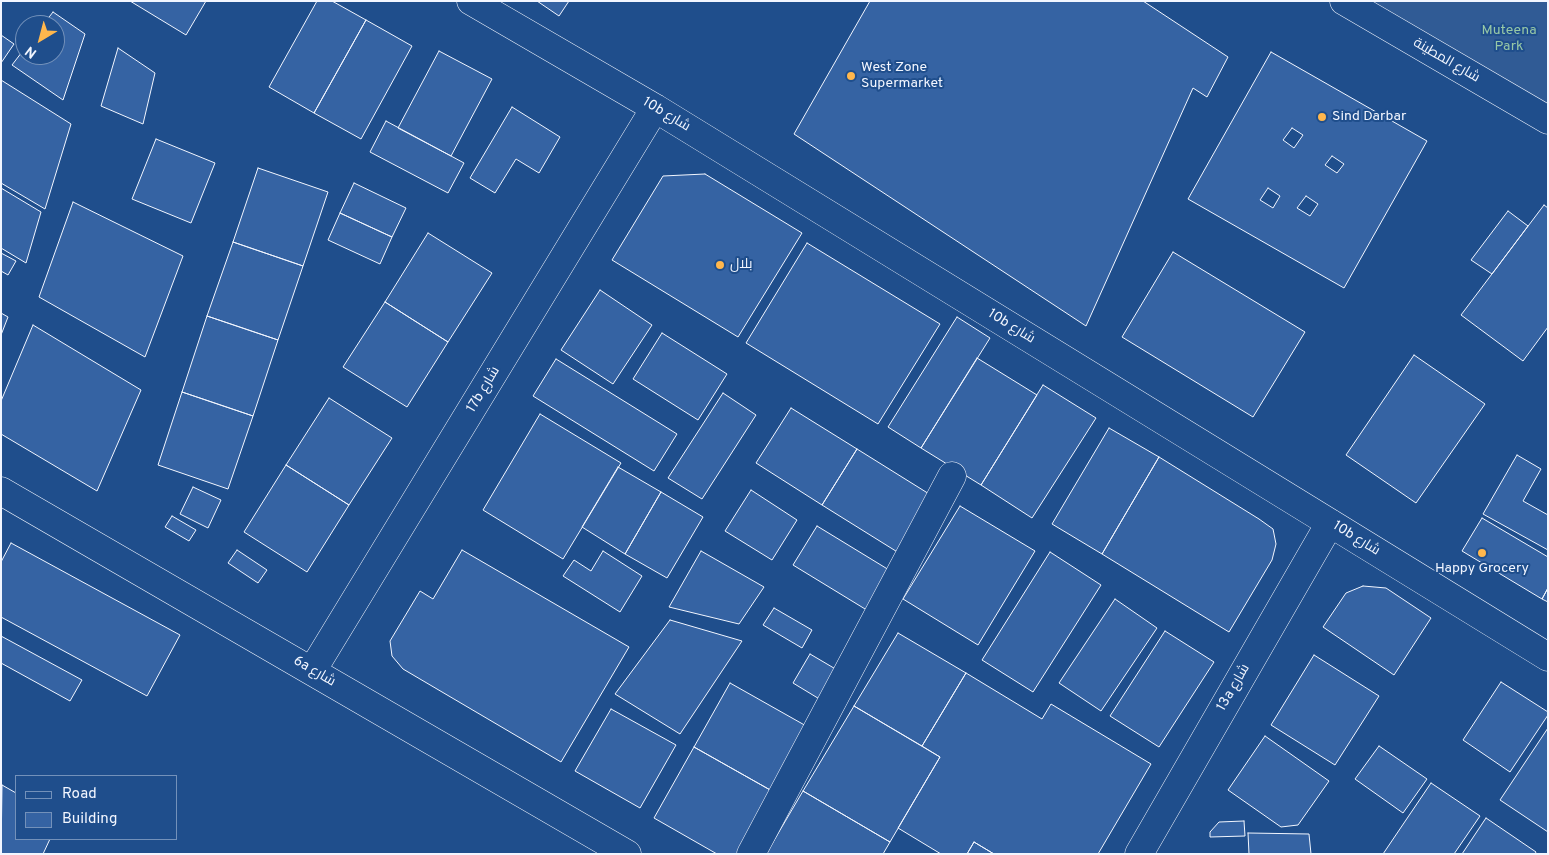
<!DOCTYPE html>
<html>
<head>
<meta charset="utf-8">
<style>
	body { margin:0 }
	#map { position:relative; width:1549px; height:855px; overflow:hidden; background:#1f4e8c; font-family:Overpass,sans-serif }
	canvas { display:block }
	.frame { position:absolute; inset:0; border:2px solid #f2f6ff; pointer-events:none }
	.legend { position:absolute; left:15px; top:775px; width:162px; height:65px; box-sizing:border-box; background:#1f4e8c; border:1px solid #7391ba; margin:0; padding:6px 9px; list-style:none; font-size:15px; color:#f2f6ff }
	.legend li { display:flex; align-items:center; gap:10px; height:25px }
	.legend b { width:25px; border:1px solid #7391ba }
	.north { position:absolute; left:15px; top:15px; width:50px; height:50px; box-sizing:border-box; background:#1f4e8c; border:1px solid #7391ba; border-radius:50%; rotate:217deg; font-size:14px; font-weight:700; line-height:20px; text-align:center; color:#f2f6ff }
	.north::after { content:''; display:block; margin:auto; width:18px; height:22px; background:#ffb74d; clip-path:polygon(50% 0,100% 100%,50% 72%,0 100%) }
</style>
</head>
<body>
<div id="map">
<canvas width="1549" height="855"></canvas>
<div class="frame"></div>
<ul class="legend">
<li><b style="height:6px;background:#1f4e8c"></b>Road</li>
<li><b style="height:14px;background:#3563a3"></b>Building</li>
</ul>
<div class="north">N</div>
</div>
<script>
const g = document.querySelector('canvas').getContext('2d');
g.lineJoin = 'round';
function fillPath(path, color) { g.fillStyle = color; g.fill(path, 'evenodd'); }
const shape = rows => new Path2D(rows.map(r => 'M' + r).join(''));
function stroke(path, color, width, dash) { g.strokeStyle = color; g.lineWidth = width; g.lineCap = dash ? 'butt' : 'round'; g.setLineDash(dash || []); g.stroke(path); }
function drawText(font, color, halo, rows, align = 'center') {
  g.font = font + ' Overpass,Cairo,sans-serif'; g.lineWidth = 4; g.setLineDash([]); g.textBaseline = 'middle'; g.strokeStyle = halo; g.fillStyle = color; for (const [text, x, y, turn = 0] of rows) {
    g.save(); g.translate(x, y); g.rotate((+turn || 0) * Math.PI / 180); g.textAlign = isNaN(turn) ? turn : align; if (halo) g.strokeText(text, 0, 0); g.fillText(text, 0, 0); g.restore();
  }
}
const built = shape([
	[1368,1,1548,1,1548,105,1368,1]
]);
fillPath(built, '#305b95');
stroke(built, '#a8bbd7', 1);
const building = shape([
	[130,1,206,1,186,35,130,1],
	[317,1,332,1,366,20,314,113,269,87,317,1],
	[537,1,569,1,559,16,537,1],
	[870,1,1143,1,1228,57,1207,97,1193,88,1086,326,794,134,870,1],
	[53,12,85,34,63,100,12,65,25,48,25,55,55,55,55,25,43,25,53,12],
	[366,20,412,46,361,139,314,113,366,20],
	[1,35,14,44,1,63,1,35],
	[118,48,155,73,143,124,101,106,118,48],
	[439,51,492,79,451,156,398,128,439,51],
	[1271,52,1427,141,1344,288,1188,199,1271,52],
	[1292,128,1303,135,1294,148,1283,140,1292,128],
	[1332,156,1344,164,1337,173,1325,165,1332,156],
	[1268,188,1280,196,1273,208,1260,200,1268,188],
	[1306,196,1318,204,1310,216,1297,208,1306,196],
	[1,80,71,124,45,209,1,183,1,80],
	[512,107,560,137,539,173,516,159,495,193,470,178,512,107],
	[386,121,464,163,448,193,370,152,386,121],
	[156,139,215,163,191,223,132,199,156,139],
	[258,168,328,192,303,266,233,242,258,168],
	[705,174,802,233,738,337,612,260,663,176,705,174],
	[354,183,406,208,392,237,340,213,354,183],
	[1,188,41,212,26,263,1,248,1,188],
	[73,202,183,256,145,357,39,297,73,202],
	[1544,205,1548,208,1548,327,1523,361,1461,315,1544,205],
	[1508,211,1528,226,1492,274,1471,260,1508,211],
	[340,213,392,237,380,264,328,240,340,213],
	[428,233,492,273,448,342,385,302,428,233],
	[233,242,303,266,278,340,207,316,233,242],
	[807,243,940,324,878,424,746,343,807,243],
	[1173,252,1305,332,1253,417,1122,337,1173,252],
	[1,253,16,261,8,275,1,271,1,253],
	[600,290,652,325,613,384,561,350,600,290],
	[385,302,448,342,407,407,343,367,385,302],
	[1,313,8,317,1,335,1,313],
	[207,316,278,340,253,416,182,392,207,316],
	[957,317,990,338,921,448,888,427,957,317],
	[33,325,141,390,97,491,1,434,1,401,33,325],
	[662,333,727,374,698,420,633,379,662,333],
	[1414,355,1485,404,1416,503,1346,455,1414,355],
	[977,358,1037,395,981,485,921,448,977,358],
	[556,359,677,434,654,471,533,396,556,359],
	[1043,385,1096,418,1032,518,981,485,1043,385],
	[182,392,253,416,228,489,158,465,182,392],
	[723,393,756,415,702,499,668,478,723,393],
	[329,398,392,438,349,505,286,465,329,398],
	[791,408,857,449,822,505,756,463,791,408],
	[540,414,621,463,563,559,483,510,540,414],
	[1109,428,1159,457,1102,554,1052,524,1109,428],
	[857,449,934,497,899,553,822,505,857,449],
	[1517,455,1541,469,1523,501,1548,515,1548,550,1483,514,1517,455],
	[1159,457,1259,519,1273,529,1276,544,1272,560,1229,632,1102,554,1159,457],
	[286,465,349,505,307,572,244,532,286,465],
	[618,467,661,492,625,554,582,527,618,467],
	[193,487,221,500,208,528,180,514,193,487],
	[751,490,797,520,772,560,725,531,751,490],
	[661,492,703,517,667,578,625,554,661,492],
	[960,506,1035,551,978,645,903,599,960,506],
	[172,516,196,530,189,541,165,527,172,516],
	[1482,518,1548,557,1548,588,1542,599,1462,551,1482,518],
	[817,526,894,573,870,612,793,565,817,526],
	[11,543,180,635,147,696,1,617,1,562,11,543],
	[237,550,267,570,258,583,228,563,237,550],
	[462,550,629,647,561,762,403,669,392,656,390,641,420,591,433,599,462,550],
	[603,551,642,576,620,612,563,576,574,560,591,571,603,551],
	[701,551,764,587,739,624,669,607,701,551],
	[1050,552,1101,585,1033,692,982,660,1050,552],
	[1363,586,1386,588,1431,618,1394,675,1323,627,1346,593,1363,586],
	[1548,588,1548,602,1542,599,1548,588],
	[1115,599,1157,628,1101,711,1059,683,1115,599],
	[774,608,812,630,802,648,763,625,774,608],
	[670,620,742,641,680,734,615,694,670,620],
	[1165,631,1214,662,1159,747,1110,716,1165,631],
	[898,633,966,673,922,746,854,706,898,633],
	[1,636,82,680,70,701,1,663,1,636],
	[810,654,844,674,826,703,793,683,810,654],
	[1314,655,1379,696,1335,765,1271,725,1314,655],
	[966,673,1042,719,1051,704,1151,764,1098,854,994,854,974,842,967,854,941,854,898,828,940,757,922,746,966,673],
	[1501,682,1548,712,1548,715,1510,772,1463,740,1501,682],
	[730,683,808,727,772,791,694,747,730,683],
	[854,706,940,757,890,842,803,791,854,706],
	[611,709,676,745,640,808,575,771,611,709],
	[1548,728,1548,832,1500,800,1548,728],
	[1265,736,1329,781,1298,825,1281,827,1228,790,1265,736],
	[1379,746,1427,779,1403,813,1355,779,1379,746],
	[694,747,772,791,737,854,717,854,654,818,694,747],
	[1431,783,1480,816,1454,854,1383,854,1431,783],
	[2,785,16,793,16,839,50,839,43,854,1,854,2,785],
	[803,791,890,842,883,854,766,854,803,791],
	[1486,818,1536,852,1535,854,1462,854,1486,818],
	[1244,821,1245,836,1210,837,1210,832,1219,822,1244,821],
	[1248,833,1309,834,1311,854,1249,854,1248,833],
	[974,842,994,854,967,854,974,842]
]);
fillPath(building, '#3563a3');
stroke(building, '#f2f6ff', 1);
const minor = shape([
	[471,1,655,108,1548,657],
	[1344,1,1548,120],
	[1,491,627,854],
	[312,671,655,108],
	[751,854,952,476],
	[1139,854,1330,523]
]);
stroke(minor, '#f2f6ff', 29);
stroke(minor, '#1f4e8c', 28);
for (const [x, y, r, color] of [
	[851,76,5,"#ffb74d"],
	[1322,117,5,"#ffb74d"],
	[720,265,5,"#ffb74d"],
	[1482,553,5,"#ffb74d"]
]) { const dot = new Path2D(); dot.arc(x, y, r, 0, 2 * Math.PI); g.fillStyle = color; g.fill(dot); stroke(dot, '#1f4e8c', 2); }
drawText('14px', '#97c8a6', '#1f4e8c', [
	["Muteena",1509,31],
	["Park",1509,47]
]);
drawText('14px', '#f2f6ff', '#1f4e8c', [
	["شارع المطينة",1446,61,30],
	["10b شارع",666,115,31],
	["10b شارع",1011,327,32],
	["17b شارع",484,390,-59],
	["10b شارع",1356,539,32],
	["6a شارع",314,672,30],
	["13a شارع",1234,688,-60]
]);
drawText('14px', '#f2f6ff', '#1f4e8c', [
	["West Zone",861,68],
	["Supermarket",861,84],
	["Sind Darbar",1332,117],
	["بلال",730,265],
	["Happy Grocery",1482,569,"center"]
], 'left');
</script>
</body>
</html>
